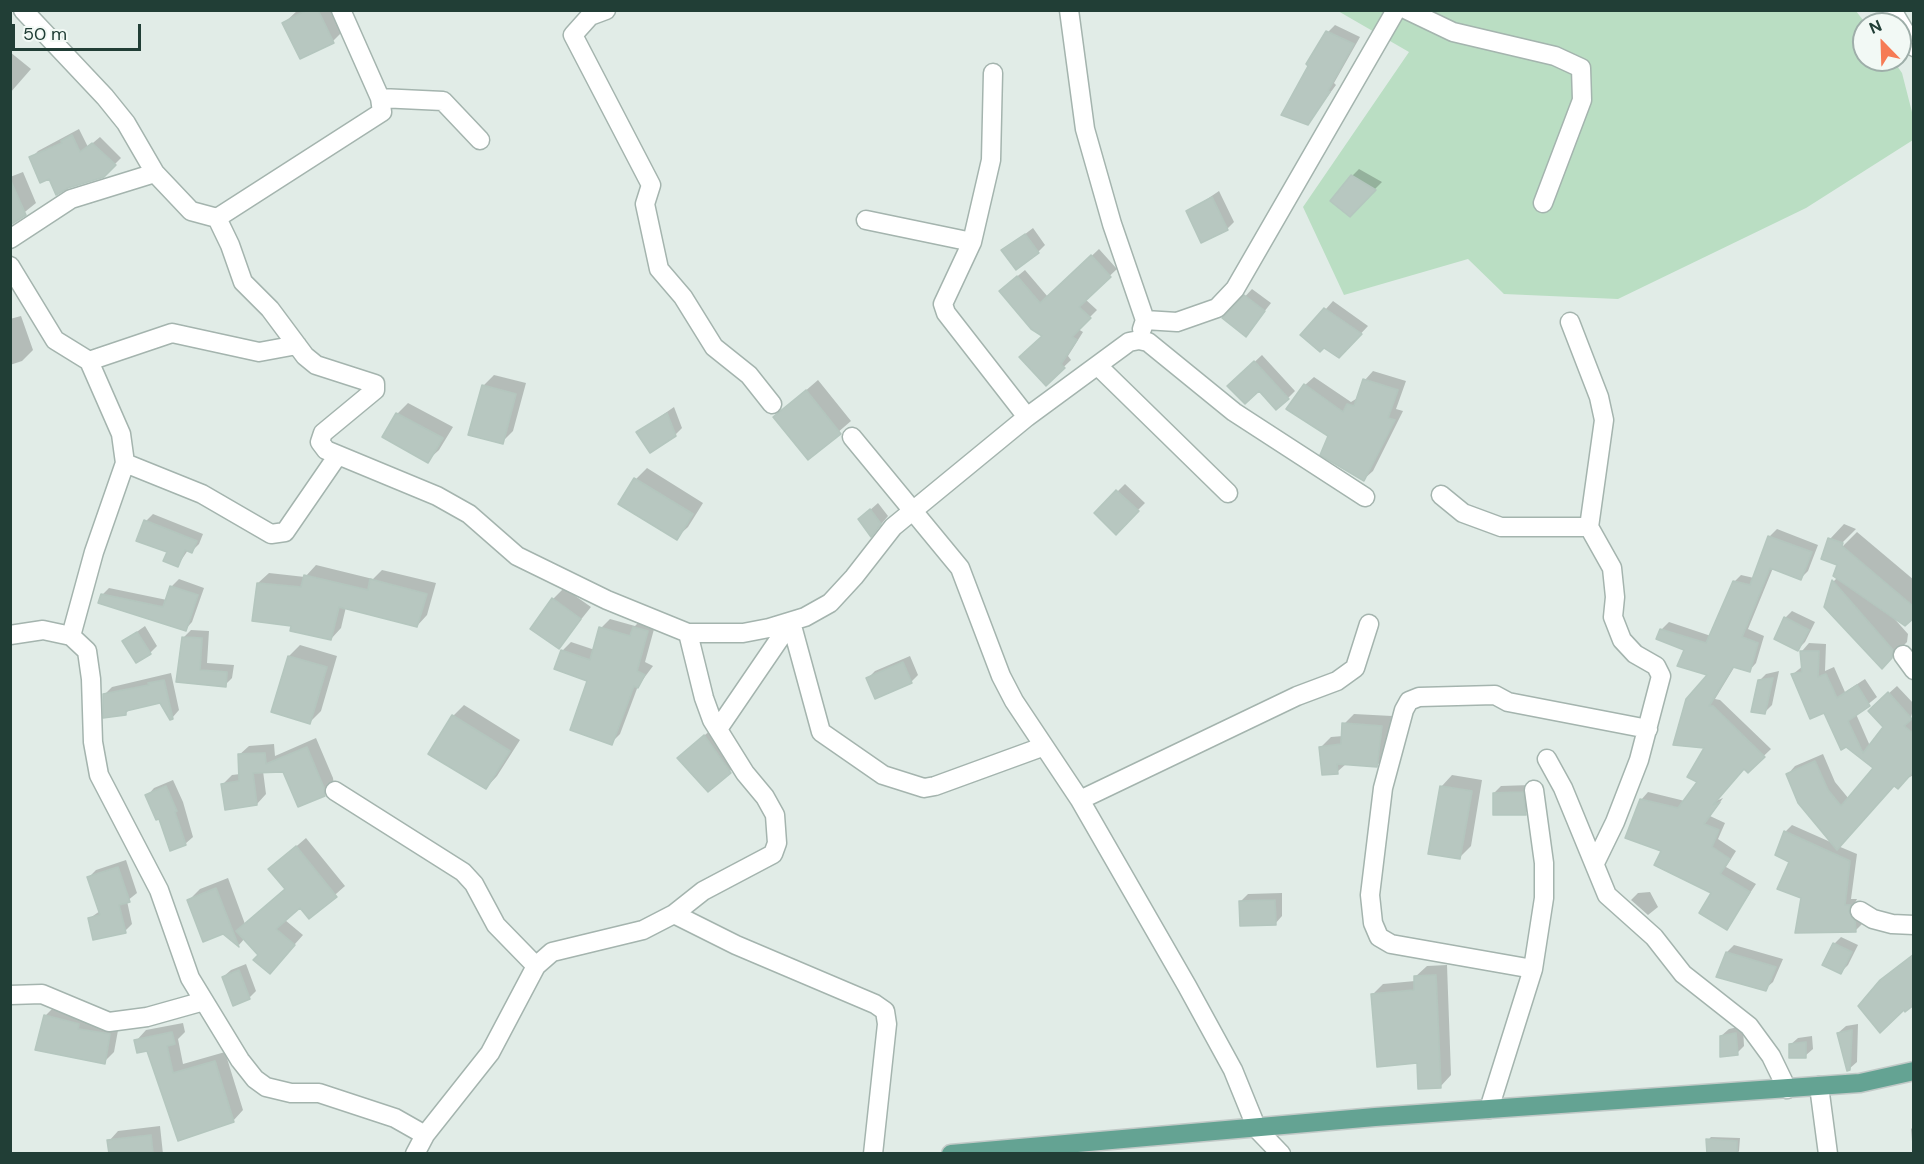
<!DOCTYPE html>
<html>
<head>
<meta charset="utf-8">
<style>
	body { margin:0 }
	#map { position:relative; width:1924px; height:1164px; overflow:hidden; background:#e1ece7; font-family:"DM Sans",sans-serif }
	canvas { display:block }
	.frame { position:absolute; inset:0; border:12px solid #213e36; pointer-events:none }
	.north { position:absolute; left:1852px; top:12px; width:60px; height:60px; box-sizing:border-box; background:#f2f9f5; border:2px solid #9eaea9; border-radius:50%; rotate:337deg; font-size:16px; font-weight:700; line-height:24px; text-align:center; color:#213e36 }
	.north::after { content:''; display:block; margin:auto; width:21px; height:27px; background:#f67b55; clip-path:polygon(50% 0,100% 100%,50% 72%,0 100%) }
	.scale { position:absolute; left:12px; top:24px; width:129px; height:27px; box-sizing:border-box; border:3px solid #213e36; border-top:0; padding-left:8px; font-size:18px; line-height:21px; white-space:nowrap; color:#213e36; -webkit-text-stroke:4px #f2f9f5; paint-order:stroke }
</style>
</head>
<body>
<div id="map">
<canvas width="1924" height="1164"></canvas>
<div class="frame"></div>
<div class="north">N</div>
<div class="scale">50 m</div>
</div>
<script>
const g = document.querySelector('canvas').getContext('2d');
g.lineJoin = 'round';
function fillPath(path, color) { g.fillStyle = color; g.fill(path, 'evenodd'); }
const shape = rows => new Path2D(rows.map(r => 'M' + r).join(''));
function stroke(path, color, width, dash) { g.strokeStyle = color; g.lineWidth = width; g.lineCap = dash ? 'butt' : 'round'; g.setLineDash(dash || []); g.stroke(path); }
fillPath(shape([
	[1338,11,1856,11,1866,24,1864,60,1893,60,1902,73,1913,116,1913,140,1806,208,1618,299,1504,294,1468,259,1344,295,1303,207,1409,52]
]), '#badec3');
fillPath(shape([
	[298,10,334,10,344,30,333,41,284,23],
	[1335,25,1360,37,1334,83,1336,85,1308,123,1328,32],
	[10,52,31,69,10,93],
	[79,129,88,147,100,137,121,158,103,176,49,177,31,158,38,151],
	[1359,169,1382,182,1349,215,1352,176],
	[23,172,36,203,10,224,10,177],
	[1219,191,1234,222,1227,229,1188,212],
	[1033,228,1045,245,1038,252,1003,251],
	[1099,249,1117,269,1085,299,1097,310,1078,329,1083,332,1068,356,1071,360,1046,384,1044,335,1008,284,1025,270,1048,297],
	[1252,289,1271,303,1246,335,1225,318],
	[1333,301,1368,326,1339,357,1303,335],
	[21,316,33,350,22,361,10,365,10,319],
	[1262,355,1295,391,1288,398,1259,389,1229,386],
	[1373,371,1406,381,1396,409,1403,411,1373,471,1364,479,1330,435,1305,385,1314,377,1351,402,1359,397,1365,380],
	[494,375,526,383,513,431,502,442,483,386],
	[818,380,851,421,808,458,775,417],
	[408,403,453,427,439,450,427,461,397,414],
	[674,407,682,428,675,435,638,432],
	[647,468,703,503,688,527,676,538,620,503,636,479],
	[1125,484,1145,503,1116,532,1096,513],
	[878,503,888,516,878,528,860,519],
	[153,514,203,534,199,544,191,552,188,550,178,565,146,521],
	[1844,524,1856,529,1840,545,1840,549,1857,532,1914,580,1914,616,1892,616,1908,634,1907,642,1882,667,1826,607,1834,581,1838,577,1839,564,1830,539],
	[1777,529,1818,545,1808,571,1801,578,1773,568,1748,629,1764,636,1756,663,1749,671,1735,666,1715,699,1720,700,1771,749,1748,771,1745,768,1716,801,1723,798,1710,816,1725,823,1718,839,1736,851,1726,867,1756,884,1727,928,1713,892,1663,850,1641,800,1648,792,1685,801,1699,781,1707,747,1710,674,1686,649,1661,630,1669,622,1711,636,1734,582,1741,575,1754,578,1769,537],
	[316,565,373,579,382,570,436,583,427,615,417,626,346,607,341,628,331,639,293,625,258,583,269,573,305,577],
	[179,579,204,588,192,622,185,630,102,595,109,588,167,600,171,587],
	[564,588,591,607,559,647,553,599],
	[1792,611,1815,622,1805,642,1798,649,1785,618],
	[643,618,656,622,645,662,653,666,638,686,620,734,611,743,589,680,562,651,571,642,595,650,601,628,610,619,635,626],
	[145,626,157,646,150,653,124,641],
	[191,630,209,631,207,663,234,665,232,678,225,685,178,681,184,637],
	[1809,643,1826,644,1825,671,1834,667,1845,692,1865,679,1877,697,1856,714,1870,746,1885,727,1878,703,1897,686,1914,704,1911,718,1914,720,1914,775,1895,784,1838,846,1857,854,1851,899,1857,899,1855,903,1862,914,1862,924,1855,931,1791,861,1785,832,1792,825,1835,844,1788,774,1795,766,1823,754,1835,782,1849,799,1875,768,1793,674,1803,666,1802,651],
	[300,645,337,656,321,711,310,722,289,656],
	[910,656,918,675,911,682,868,678,875,671],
	[1779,671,1772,705,1764,713,1759,681,1766,674],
	[171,673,179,710,172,718,160,701,131,708,126,713,104,695,112,687],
	[464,705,520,740,497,776,486,788,453,716],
	[1354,714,1392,716,1387,756,1376,766,1346,764,1337,772,1320,748,1331,737,1343,736,1344,724],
	[712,729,738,764,708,790,686,751],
	[316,738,333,778,334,785,324,794,284,771,263,771,266,794,257,804,223,784,232,775,240,774,239,755,249,746,274,744,275,756],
	[1452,775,1482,780,1471,846,1460,857,1441,787],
	[173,780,183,802,193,837,185,844,160,817,147,796,154,788],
	[1530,785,1533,806,1525,813,1494,793,1501,786],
	[306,838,345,886,310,917,300,906,285,920,303,935,279,962,260,955,245,938,239,945,189,900,200,889,228,878,245,924,286,888,270,869],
	[126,860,137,893,127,901,132,924,125,931,90,918,100,911,89,877,96,870],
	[1650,892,1658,907,1648,915,1631,900,1638,893],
	[1282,893,1282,916,1275,924,1240,902,1248,894],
	[1841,937,1858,945,1848,965,1841,972,1834,944],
	[1734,945,1783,959,1773,982,1765,989,1718,976,1727,952],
	[246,964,256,991,249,998,223,977,231,970],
	[1447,965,1451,1075,1440,1087,1419,1062,1372,995,1383,984,1415,981,1415,977,1427,966],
	[55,1006,119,1025,114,1052,104,1062,45,1016],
	[183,1023,185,1032,178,1039,183,1064,225,1052,243,1110,233,1121,179,1139,148,1049,136,1041,146,1030],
	[1858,1024,1857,1062,1849,1069,1838,1033,1846,1026],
	[1743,1026,1744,1046,1737,1053,1721,1036,1729,1029],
	[1812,1036,1813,1049,1805,1056,1790,1045,1798,1038],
	[160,1126,163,1154,110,1154,109,1141,118,1131],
	[1914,1126,1914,1154,1913,1154,1911,1129],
	[1711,1137,1740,1138,1739,1151,1737,1154,1708,1140]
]), '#0003');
const building = shape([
	[307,10,318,10,334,43,300,59,282,23,307,10],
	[1326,31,1354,44,1328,91,1330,92,1308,125,1281,115,1308,66,1306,64,1326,31],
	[72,135,80,152,92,143,116,165,104,177,68,188,56,195,49,179,40,183,29,157,62,143,61,141,72,135],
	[1351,175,1376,190,1350,217,1330,201,1351,175],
	[10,179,26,215,10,225,10,179],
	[1212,197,1228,230,1201,243,1186,211,1212,197],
	[1025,234,1039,253,1016,270,1001,250,1025,234],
	[1091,255,1111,277,1079,307,1091,318,1072,337,1077,340,1061,364,1065,368,1046,386,1019,357,1042,336,1031,329,999,291,1017,276,1040,303,1091,255],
	[1244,295,1265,311,1246,337,1222,318,1244,295],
	[1324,308,1362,334,1339,358,1324,348,1320,352,1300,335,1324,308],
	[1254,361,1289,399,1276,410,1259,391,1245,404,1227,386,1254,361],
	[1363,379,1398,390,1388,418,1395,420,1364,481,1320,455,1328,436,1286,409,1304,384,1343,412,1347,404,1354,406,1363,379],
	[482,385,516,394,503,444,468,435,482,385],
	[806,390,841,434,808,460,773,417,806,390],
	[396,413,443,438,428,463,382,437,396,413],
	[667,413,676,436,650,453,636,432,667,413],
	[634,478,693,514,677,540,618,504,634,478],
	[1116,490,1139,511,1116,535,1094,513,1116,490],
	[870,509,881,524,871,537,858,519,870,509],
	[144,520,197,541,192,553,185,550,178,567,163,561,167,552,136,541,144,520],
	[1768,536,1812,552,1801,580,1770,568,1742,637,1758,643,1750,672,1733,667,1709,706,1713,706,1765,757,1748,773,1744,769,1713,805,1720,802,1704,824,1719,830,1712,847,1730,859,1720,874,1750,892,1727,930,1699,913,1711,893,1654,865,1661,851,1625,838,1640,799,1678,808,1697,782,1687,777,1704,748,1673,745,1686,699,1707,675,1677,666,1684,650,1656,639,1660,629,1706,643,1733,581,1750,585,1768,536],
	[1828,538,1843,543,1842,546,1914,607,1914,618,1905,626,1833,576,1837,565,1821,559,1828,538],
	[304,575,368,590,370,579,427,594,417,627,339,607,331,640,290,631,291,626,252,621,257,583,301,587,304,575],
	[1832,580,1893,650,1892,658,1882,669,1824,607,1832,580],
	[170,586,198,595,186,631,98,603,101,594,163,607,170,586],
	[552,598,581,619,559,649,530,629,552,598],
	[1784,617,1809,630,1798,651,1774,639,1784,617],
	[599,627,630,636,633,627,648,631,637,671,645,675,638,688,634,686,612,745,570,730,587,681,554,669,561,650,590,660,599,627],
	[137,632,151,654,136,663,122,641,137,632],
	[182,637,202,638,200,670,227,672,226,687,176,682,182,637],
	[1800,651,1819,651,1818,677,1826,674,1837,698,1857,685,1870,706,1848,721,1863,753,1883,727,1868,711,1888,692,1912,719,1904,726,1914,734,1914,771,1898,789,1894,786,1837,850,1798,803,1786,774,1815,761,1828,790,1841,806,1873,768,1846,747,1841,750,1824,713,1810,719,1791,674,1802,672,1800,651],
	[288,656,327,667,310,724,271,712,288,656],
	[903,662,912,683,875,699,866,678,903,662],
	[1773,678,1765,714,1751,712,1758,680,1773,678],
	[164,680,173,719,170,720,160,703,126,711,126,715,103,718,103,694,149,685,148,683,164,680],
	[452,715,510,751,486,789,428,754,452,715],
	[1342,723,1382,726,1377,767,1337,764,1338,774,1322,775,1319,747,1341,744,1342,723],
	[704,735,731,773,708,792,677,758,704,735],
	[307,747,324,788,325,796,298,807,283,772,253,773,257,805,225,810,221,784,239,781,238,754,265,753,266,764,307,747],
	[166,786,177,811,175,812,186,845,170,851,159,819,156,820,145,795,166,786],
	[1440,786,1472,791,1460,859,1428,854,1440,786],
	[1523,792,1526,815,1493,815,1493,793,1523,792],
	[1784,831,1850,861,1845,905,1850,905,1849,911,1855,921,1856,932,1795,933,1801,898,1777,889,1789,862,1775,855,1784,831],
	[296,846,337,897,309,919,300,908,276,929,295,945,270,974,253,960,258,955,236,931,285,889,268,869,296,846],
	[118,867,130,902,119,905,126,933,93,940,88,918,100,915,87,877,118,867],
	[216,888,239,947,223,934,203,942,187,900,216,888],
	[1275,900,1276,925,1240,926,1239,901,1275,900],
	[1833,943,1852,952,1841,974,1822,965,1833,943],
	[1726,952,1776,967,1766,991,1716,977,1726,952],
	[1914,954,1914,1005,1905,1012,1904,1010,1880,1033,1858,1006,1880,980,1914,954],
	[239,970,250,999,233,1006,222,977,239,970],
	[1436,975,1441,1088,1418,1089,1417,1063,1377,1067,1371,994,1414,990,1414,976,1436,975],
	[44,1015,79,1024,78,1029,110,1034,105,1064,35,1050,44,1015],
	[1852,1030,1850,1070,1847,1071,1837,1033,1852,1030],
	[172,1032,175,1044,167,1046,173,1073,215,1061,234,1122,178,1141,147,1051,137,1053,134,1040,172,1032],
	[1736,1033,1738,1055,1720,1057,1720,1036,1736,1033],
	[1806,1042,1806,1058,1789,1058,1789,1044,1806,1042],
	[151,1135,153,1154,109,1154,107,1140,151,1135],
	[1706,1139,1737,1141,1737,1154,1707,1154,1706,1139]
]);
fillPath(building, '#b7c7c0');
stroke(building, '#b4c6be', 1.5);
const minor = shape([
	[23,10,105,97,126,123,155,173,191,211,217,218,230,245,243,282,270,309,305,356,316,365,375,384,375,390,323,433,320,442,326,450,437,496,469,514,517,556,607,600,688,633,743,633,769,628,805,617,830,603,854,577,893,527,1027,417,946,313,943,304,972,242,991,160,993,73],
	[606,10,590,16,573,35,651,185,645,204,659,269,683,297,714,347,749,375,772,404],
	[1069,10,1085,129,1112,224,1145,320,1142,329],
	[1407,10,1453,32,1555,56,1581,68,1582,100,1543,203],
	[1892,10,1914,47],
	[380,98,443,101,480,140],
	[217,218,382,112,380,98,341,10],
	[866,220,972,242],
	[10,239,71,199,155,173],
	[10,266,55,340,89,361,172,333,259,352,297,345],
	[1145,320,1177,322,1217,308,1235,289,1396,10],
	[1570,322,1599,397,1604,420,1589,527,1612,568,1615,597,1613,617,1622,640,1635,654,1656,666,1661,676,1639,760,1615,822,1595,863],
	[1098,366,1228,493],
	[1027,417,1129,342,1139,340,1148,342,1234,412,1365,497],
	[852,437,960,568,1001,676,1014,701,1080,800,1187,986,1233,1070,1257,1129,1281,1154],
	[125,463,202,494,271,534,285,532,338,455],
	[1441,495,1463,513,1501,527,1589,527],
	[791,622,821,732,883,775,924,788,935,786,1042,747],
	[10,635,43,630,71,636,87,651,91,679,93,742,99,775,159,890,190,978,240,1060,255,1079,266,1087,291,1093,319,1093,395,1118,425,1135],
	[71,636,94,552,125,463,121,434,89,361],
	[1903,655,1914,670],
	[718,729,791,622],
	[1547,759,1563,788,1607,895,1654,937,1683,974,1749,1026,1771,1056,1787,1089],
	[335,791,463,872,474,884,496,925,536,966],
	[1080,800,1297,696,1337,681,1355,668,1369,624],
	[1860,911,1873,919,1892,924,1914,925],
	[674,914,736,945,875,1004,885,1011,887,1024,873,1154],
	[1533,969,1391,944,1379,937,1373,923,1370,895,1383,788,1404,710,1409,701,1419,697,1495,695,1508,702,1648,729],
	[10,995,42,994,109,1022,147,1017,204,1001],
	[1819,1086,1828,1154],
	[1489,1109,1533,969,1544,898,1544,863,1534,790],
	[415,1154,425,1135,490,1053,536,966,552,952,643,930,674,914,703,891,773,854,777,843,775,815,765,797,745,773,712,720,704,698,688,633]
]);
const major = shape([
	[951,1154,1375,1117,1860,1083,1914,1071]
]);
stroke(minor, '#a4b4ae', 21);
stroke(major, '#c1c9c7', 21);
stroke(minor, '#fff', 18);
stroke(major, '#64a393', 18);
</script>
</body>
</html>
